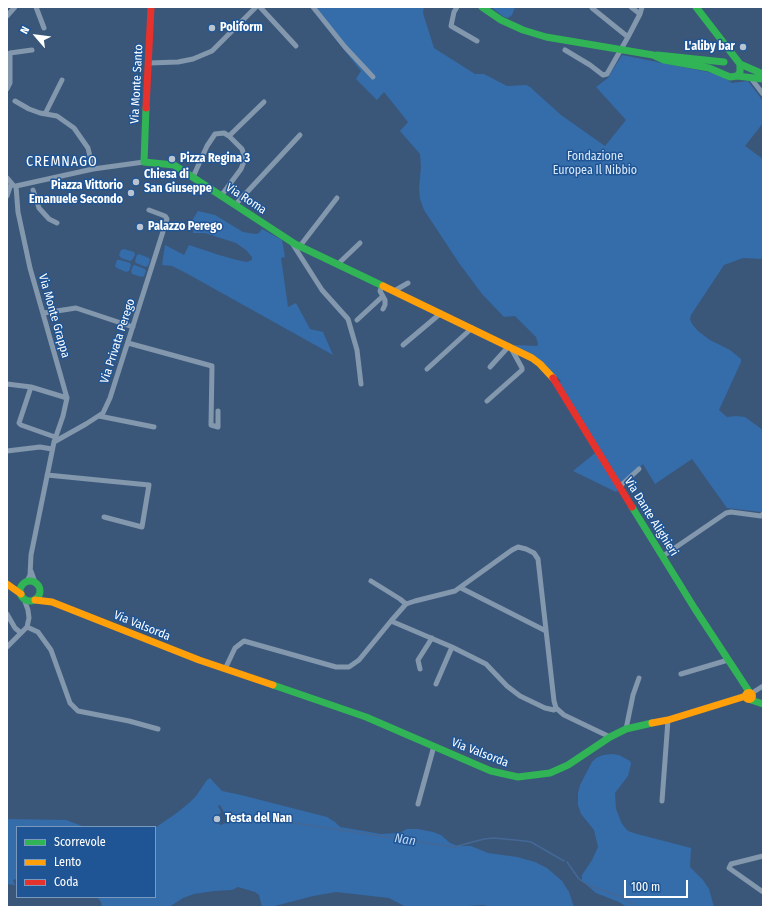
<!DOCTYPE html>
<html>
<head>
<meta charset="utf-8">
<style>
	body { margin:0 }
	#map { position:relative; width:770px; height:914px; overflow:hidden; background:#3a577a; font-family:"Fira Sans Condensed",sans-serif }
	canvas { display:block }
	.frame { position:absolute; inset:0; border:8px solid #fff; pointer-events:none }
	.legend { position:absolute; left:16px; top:826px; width:140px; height:72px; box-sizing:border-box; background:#1f5595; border:1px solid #7999bf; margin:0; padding:5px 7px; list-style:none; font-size:12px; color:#fff }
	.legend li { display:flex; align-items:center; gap:8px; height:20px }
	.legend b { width:20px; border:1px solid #7999bf }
	.north { position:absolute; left:16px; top:16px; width:40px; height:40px; -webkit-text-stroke:3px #1f5595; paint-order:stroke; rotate:298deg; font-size:11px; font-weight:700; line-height:16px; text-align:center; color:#fff }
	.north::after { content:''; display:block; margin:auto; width:14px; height:18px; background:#fff; clip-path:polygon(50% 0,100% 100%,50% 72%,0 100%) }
	.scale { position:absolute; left:624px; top:880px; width:64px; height:18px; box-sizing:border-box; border:2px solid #fff; border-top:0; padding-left:5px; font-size:12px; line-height:14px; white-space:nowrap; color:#fff; -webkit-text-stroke:3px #1f5595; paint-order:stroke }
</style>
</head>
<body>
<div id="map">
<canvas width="770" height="914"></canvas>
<div class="frame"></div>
<ul class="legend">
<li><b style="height:5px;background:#30b455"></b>Scorrevole</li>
<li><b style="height:5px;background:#ff9f0a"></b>Lento</li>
<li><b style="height:5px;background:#e5322d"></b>Coda</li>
</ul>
<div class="north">N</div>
<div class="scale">100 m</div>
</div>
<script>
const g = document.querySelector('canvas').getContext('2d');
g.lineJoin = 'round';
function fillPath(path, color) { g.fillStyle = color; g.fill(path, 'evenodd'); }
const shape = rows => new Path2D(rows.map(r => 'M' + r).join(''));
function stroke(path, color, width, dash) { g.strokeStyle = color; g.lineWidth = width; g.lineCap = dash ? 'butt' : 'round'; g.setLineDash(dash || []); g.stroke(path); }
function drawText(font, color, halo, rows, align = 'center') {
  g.font = font + ' "Fira Sans Condensed",sans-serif'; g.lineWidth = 3; g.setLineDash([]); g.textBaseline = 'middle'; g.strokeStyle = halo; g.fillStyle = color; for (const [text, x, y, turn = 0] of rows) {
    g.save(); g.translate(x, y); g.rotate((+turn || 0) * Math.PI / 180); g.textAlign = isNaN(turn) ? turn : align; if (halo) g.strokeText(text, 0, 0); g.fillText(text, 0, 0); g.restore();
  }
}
fillPath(shape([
	[310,7,424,7,423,13,434,48,475,74,484,74,507,86,526,85,530,87,561,115,605,146,626,120,596,87,608,78,622,55,718,74,732,83,748,81,763,101,763,123,745,146,763,159,763,259,743,258,724,265,691,315,690,319,692,324,698,331,710,340,730,350,741,359,741,362,719,410,727,417,736,416,745,417,763,430,763,511,761,512,727,508,692,459,655,484,643,464,616,492,573,471,600,449,558,383,561,381,545,365,513,345,537,346,538,344,536,337,515,316,504,317,482,294,459,263,424,210,420,199,419,188,421,167,420,154,400,131,408,122,384,92,377,100,356,79,361,71],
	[491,7,515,7,512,15,508,18,504,17],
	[198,211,215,215,243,232,255,234,259,233,262,229,282,240,285,257,281,258,288,307,296,303,310,329,323,332,333,355,186,273,172,266,162,265,165,245,184,255,189,245,219,255,237,260,247,262,252,260,252,257,246,250,236,243,205,233,193,233,194,227,190,224],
	[124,249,134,252,135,255,132,260,130,261,121,258,119,255,121,250],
	[139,254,149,258,150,260,148,266,146,267,136,263,135,261,137,255],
	[117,260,120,260,130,263,131,265,129,271,126,272,117,268,115,266],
	[135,265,145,269,146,271,144,276,142,277,132,274,131,271,133,266],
	[613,754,619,755,630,761,631,764,628,776,615,793,616,809,622,824,628,831,637,834,691,848,690,867,703,880,709,889,714,907,627,907,619,902,596,893,582,881,582,875,592,860,598,847,594,830,581,814,578,805,578,793,580,785,592,762,596,758,603,755],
	[210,778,222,791,241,795,327,817,335,822,340,827,381,834,399,833,407,829,418,829,433,832,441,835,450,843,458,846,471,846,488,853,517,857,535,862,547,868,562,881,569,892,574,907,486,907,485,905,450,907,406,907,389,898,336,892,313,896,271,907,262,907,259,895,255,892,238,887,232,890,214,891,194,894,183,898,169,907,102,907,101,902,97,897,155,897,155,828,178,812,189,803,196,796,207,780],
	[220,805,224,812,228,815,241,818,220,825,218,820,219,815,221,812,218,806],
	[7,819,66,820,85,827,17,827,17,879,13,880,15,885,7,884]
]), '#356caa');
stroke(shape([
	[241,818,254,817,454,847,484,839,494,838,525,841,531,842,564,861],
	[567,862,579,879,588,885,622,897,633,904,636,907]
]), '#446895', 1.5);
stroke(shape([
	[36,7,44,28],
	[260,7,296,46],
	[313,7,345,47,373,77],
	[457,7,454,12,451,26,477,41],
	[631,7,640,14],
	[592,8,628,37],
	[7,16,15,7],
	[565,50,590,65,603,75,607,74,628,37,640,14,642,7],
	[149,63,178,62,193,59,212,51,256,7],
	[750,77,763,94],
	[7,89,10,83,10,53,32,50],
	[15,101,29,109,40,113,57,116,74,128,88,148,93,169],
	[45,114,62,80],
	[229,136,264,102],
	[193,177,207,146,215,134,224,133,229,136,242,149,245,159,241,169,221,196],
	[7,178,13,185],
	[16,186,18,212,30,268,67,398,63,416,54,442,31,555,30,575,27,581],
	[16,186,93,169,144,162],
	[33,190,39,208,49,219,57,223],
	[7,196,11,184],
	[235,205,300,135],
	[292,243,322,290,348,319,357,350,361,384],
	[300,246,337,198],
	[338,264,360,243],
	[382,285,380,291,385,300,385,305,383,309],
	[394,291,408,283],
	[44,313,76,308,133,327],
	[357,320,383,296],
	[128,343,212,366,211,425,218,427,218,411],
	[403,345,441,313],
	[490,367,509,346],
	[427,369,472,328],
	[7,384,31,387],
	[487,401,522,370,522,368,511,348],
	[99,416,154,427],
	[55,437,21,425,19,423,31,387,67,398],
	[54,442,86,424,103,413,110,398,167,219,165,216,149,210],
	[7,451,40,447,52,449],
	[47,475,149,485,142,527,104,517],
	[619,487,639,469],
	[663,556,726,513,731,512,761,516,763,514],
	[31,571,35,582],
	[371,581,400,599,406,604],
	[461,588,546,631],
	[7,614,15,628,21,633],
	[391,621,452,647,486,664,507,686,520,696,545,708,554,710,556,708,564,715,610,737],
	[27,627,38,632,51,650,70,703,78,711,129,721,158,729],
	[7,647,27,627,29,618,28,610,24,599],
	[225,669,235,648,244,641,336,667,349,667,359,660,391,621,406,604,415,601,455,591,512,550,518,547,526,549,534,553,538,559,554,701,556,708],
	[420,669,418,660,432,638],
	[681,674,728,660],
	[436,684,452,647],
	[752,693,763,686],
	[626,729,633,695,639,678],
	[662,801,668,720],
	[418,804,434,746],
	[763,856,731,864,729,868,763,892]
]), '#8397ad', 5);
stroke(shape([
	[482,7,501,20,523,30,546,37,653,55,664,60,709,68,730,77,737,76,763,79],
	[696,7,740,64,740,72,737,76],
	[657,55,724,62],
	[740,64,763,74],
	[146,108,144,162,174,165,295,244,383,286],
	[632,507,695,609,750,693],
	'20 591a10 10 0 1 1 20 0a10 10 0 1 1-20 0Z',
	[273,685,366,717,491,771,518,777,550,773,568,765,610,737,626,729,652,723],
	[751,700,763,704]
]), '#30b455', 7);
stroke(shape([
	[383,286,532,358,540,364,553,378],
	[7,584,21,594],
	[35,600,52,602,199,660,273,685],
	'745.5 696a3.5 3.5 0 1 1 7 0a3.5 3.5 0 1 1-7 0Z',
	[652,723,668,720,746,696]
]), '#ff9f0a', 7);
stroke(shape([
	[146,108,151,7],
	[553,378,632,507]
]), '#e5322d', 7);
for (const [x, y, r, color] of [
	[212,28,4,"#bac4d0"],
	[743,47,4,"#bac4d0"],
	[172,159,4,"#bac4d0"],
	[136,182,4,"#bac4d0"],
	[131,193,4,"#bac4d0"],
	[140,227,4,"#bac4d0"],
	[217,819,4,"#bac4d0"]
]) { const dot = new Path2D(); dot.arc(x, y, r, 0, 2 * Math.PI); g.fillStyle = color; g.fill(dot); stroke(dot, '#1f5595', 1.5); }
drawText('bold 12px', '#fff', '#1f5595', [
	["Poliform",220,28],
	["L'aliby bar",735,47,"right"],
	["Pizza Regina 3",180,159],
	["Chiesa di",144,175],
	["San Giuseppe",144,189],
	["Piazza Vittorio",123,186,"right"],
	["Emanuele Secondo",123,200,"right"],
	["Palazzo Perego",148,227],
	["Testa del Nan",225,819]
], 'left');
drawText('12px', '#fff', '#1f5595', [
	["Via Monte Santo",137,84,-87],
	["Via Roma",246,199,33],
	["Via Monte Grappa",54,316,74],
	["Via Privata Perego",118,341,-72],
	["Via Dante Alighieri",651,517,58],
	["Via Valsorda",142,626,22],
	["Via Valsorda",480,753,21]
]);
drawText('12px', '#d9e9fa', '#1f5595', [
	["Fondazione",595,157],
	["Europea Il Nibbio",595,171]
]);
drawText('italic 13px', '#bfd9f5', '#1f5595', [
	["Nan",405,840,8]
]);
g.letterSpacing = '1px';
drawText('14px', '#fff', '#1f5595', [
	["CREMNAGO",62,162]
]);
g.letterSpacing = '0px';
</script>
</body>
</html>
